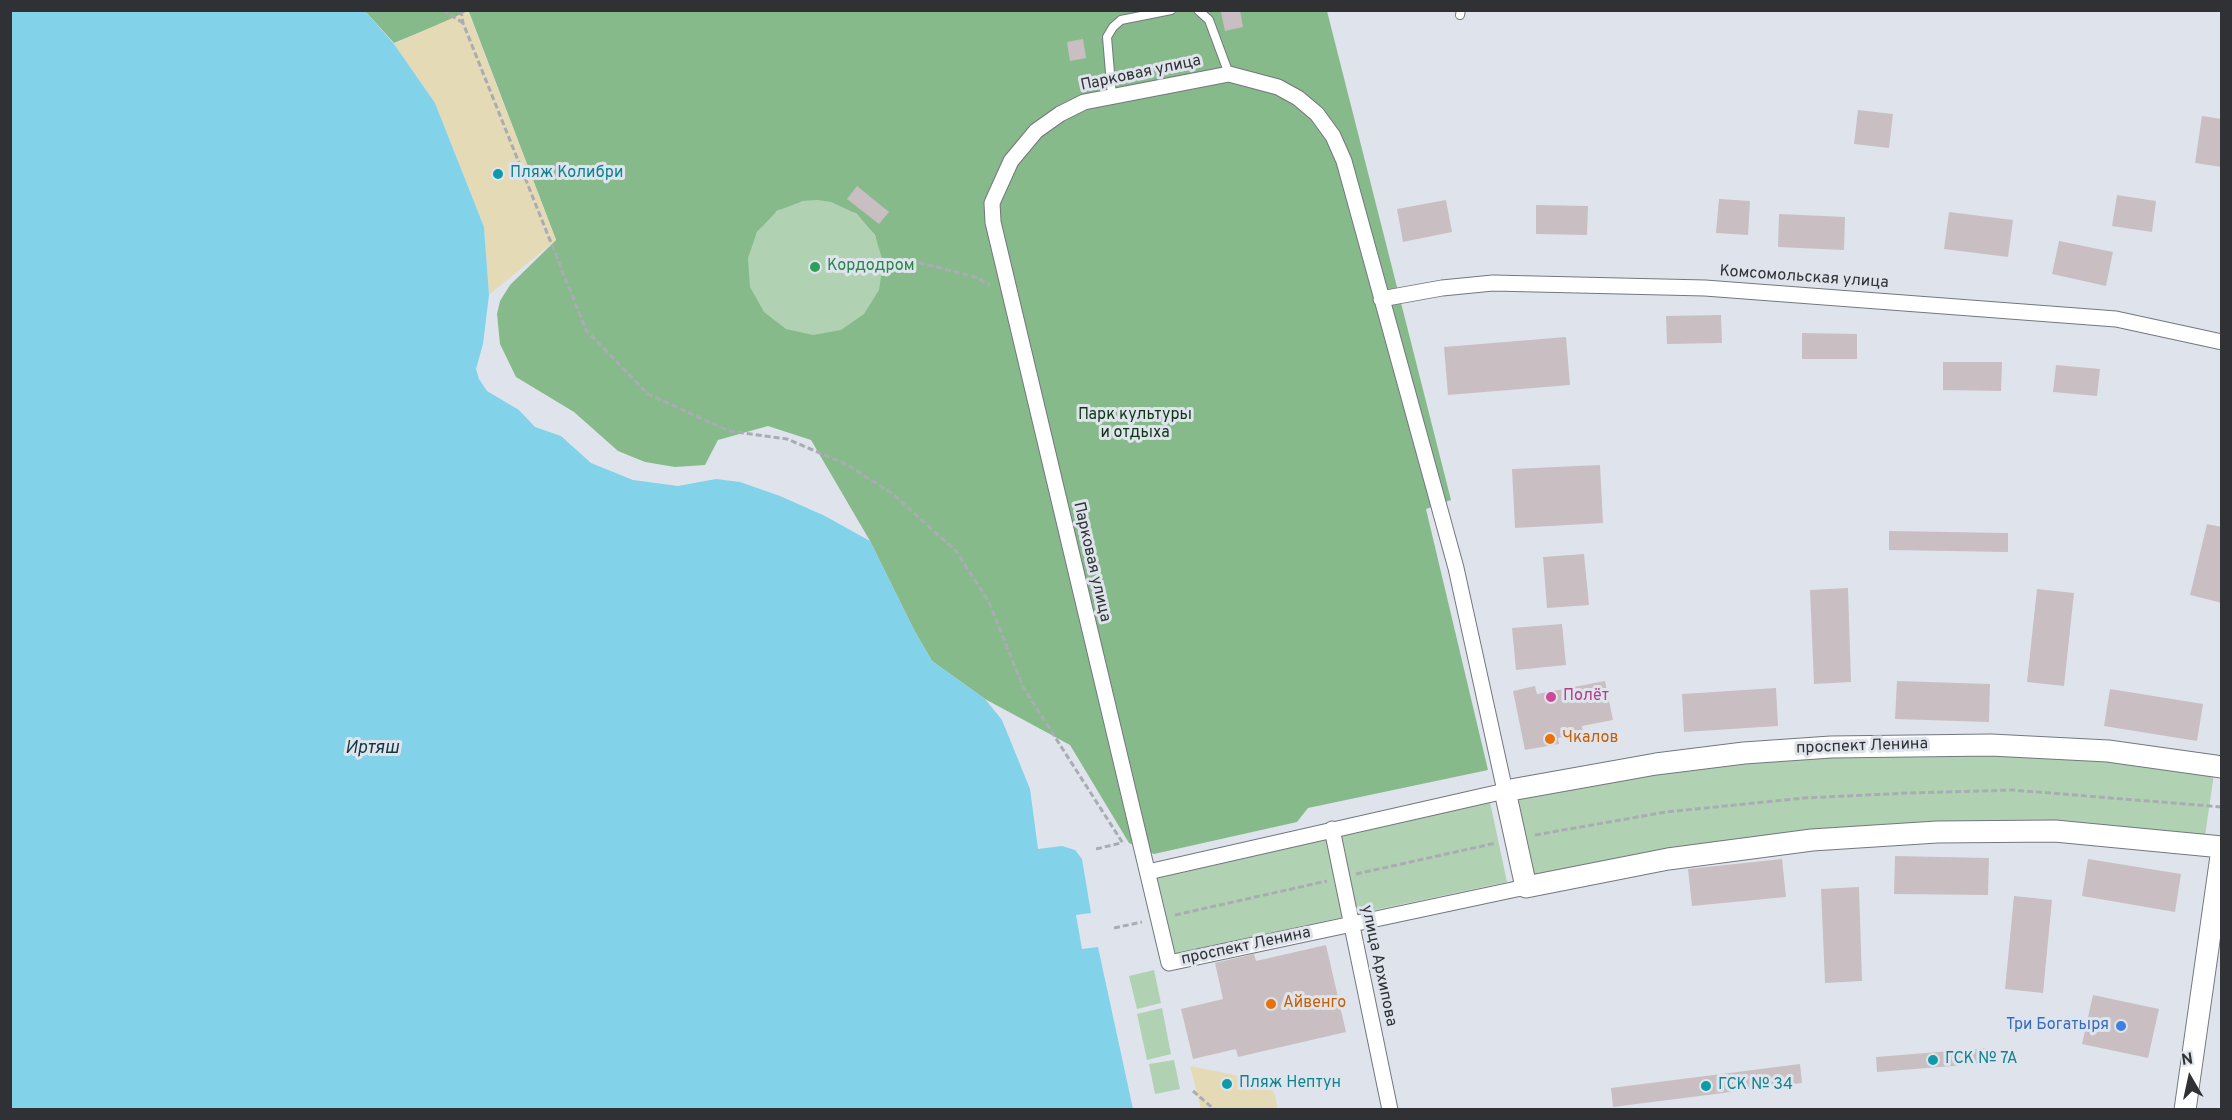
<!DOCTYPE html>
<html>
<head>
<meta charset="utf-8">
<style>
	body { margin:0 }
	#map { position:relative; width:2232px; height:1120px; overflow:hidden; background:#dfe4ec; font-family:Overpass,sans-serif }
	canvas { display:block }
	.frame { position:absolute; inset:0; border:12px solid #2f3134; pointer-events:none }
	.north { position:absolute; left:2160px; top:1048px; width:60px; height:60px; -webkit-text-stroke:4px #dfe4ec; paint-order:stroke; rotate:351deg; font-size:16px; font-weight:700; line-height:24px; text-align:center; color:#2f3134 }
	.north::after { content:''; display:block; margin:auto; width:21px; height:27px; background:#2f3134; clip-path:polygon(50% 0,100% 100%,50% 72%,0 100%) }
</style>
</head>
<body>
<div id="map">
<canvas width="2232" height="1120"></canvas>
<div class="frame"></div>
<div class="north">N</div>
</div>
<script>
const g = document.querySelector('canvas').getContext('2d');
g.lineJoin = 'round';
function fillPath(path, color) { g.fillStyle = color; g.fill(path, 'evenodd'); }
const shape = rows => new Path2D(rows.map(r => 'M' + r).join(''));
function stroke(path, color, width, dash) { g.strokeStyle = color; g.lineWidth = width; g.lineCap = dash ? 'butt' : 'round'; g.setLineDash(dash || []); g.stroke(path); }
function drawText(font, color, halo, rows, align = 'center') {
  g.font = font + ' Overpass,sans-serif'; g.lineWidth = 6; g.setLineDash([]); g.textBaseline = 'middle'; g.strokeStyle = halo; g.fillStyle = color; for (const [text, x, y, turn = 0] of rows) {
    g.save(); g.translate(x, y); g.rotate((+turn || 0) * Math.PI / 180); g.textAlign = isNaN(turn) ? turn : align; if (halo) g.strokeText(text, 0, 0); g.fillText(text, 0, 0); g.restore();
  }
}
fillPath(shape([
	'747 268a68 68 0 1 1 136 0a68 68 0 1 1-136 0Z',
	[1987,752,2107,760,2214,774,2205,836,2055,825,1533,876,1515,797,1744,760],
	[1490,802,1507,882,1356,914,1339,835],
	[1327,837,1343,917,1172,955,1153,877],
	[1154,970,1161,1003,1137,1009,1129,976],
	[1162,1008,1171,1054,1147,1060,1137,1014],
	[1174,1060,1180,1089,1155,1094,1149,1064]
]), '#b1d1b3');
fillPath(shape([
	[365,11,1327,11,1451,500,1426,509,1488,770,1308,808,1297,822,1154,854,1129,843,1070,745,985,699,932,661,914,630,870,541,811,440,768,426,718,440,705,465,675,467,645,462,618,451,574,412,516,377,500,344,497,314,500,301,510,285,556,240,469,12,394,43],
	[817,200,831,202,857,214,875,235,883,262,879,290,864,314,841,330,813,335,786,329,764,312,750,287,748,258,757,232,777,211,803,201]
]), '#87ba8b');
fillPath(shape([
	[468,11,556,240,489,295,484,227,435,103,394,44],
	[1190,1066,1245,1077,1274,1092,1278,1109,1201,1109]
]), '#e4dab5');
fillPath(shape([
	[10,11,365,11,394,44,435,103,484,227,489,295,483,344,476,369,479,379,487,391,519,410,535,427,561,436,591,463,633,480,678,486,716,479,740,482,780,496,825,516,870,541,914,630,932,661,985,699,1002,720,1030,789,1038,849,1062,846,1075,850,1082,859,1091,913,1076,915,1082,949,1098,947,1133,1109,11,1109]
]), '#82d2ea');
fillPath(shape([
	[1240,10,1243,27,1225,31,1221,12],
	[1083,39,1086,58,1070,61,1067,42],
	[1858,110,1893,114,1889,148,1854,144],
	[2202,116,2222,119,2222,167,2195,163],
	[857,186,889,212,879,224,847,199],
	[2117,195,2156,201,2152,232,2112,226],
	[1719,199,1750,201,1748,235,1716,233],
	[1446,200,1452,232,1403,242,1397,209],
	[1536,205,1588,206,1587,235,1536,234],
	[1949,212,2013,220,2008,257,1944,249],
	[1779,214,1845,217,1844,250,1778,247],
	[2059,241,2113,252,2106,286,2052,274],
	[1721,315,1722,343,1667,344,1666,316],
	[1802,333,1857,334,1857,359,1802,359],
	[1566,337,1570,385,1448,395,1444,347],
	[1943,362,2002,362,2001,391,1943,390],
	[2056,365,2100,369,2097,396,2053,392],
	[1600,465,1603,523,1515,528,1512,469],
	[2207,524,2222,527,2222,603,2190,595],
	[1889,531,2008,533,2008,552,1889,550],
	[1584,554,1589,605,1547,608,1543,557],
	[1848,588,1851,682,1814,684,1810,590],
	[2037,589,2074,593,2064,686,2027,682],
	[1562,624,1566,665,1516,670,1512,628],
	[1605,681,1613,720,1582,726,1583,733,1558,738,1559,744,1525,750,1513,691,1535,686,1537,694],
	[1897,681,1990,684,1989,722,1895,719],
	[1776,688,1778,726,1684,732,1682,694],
	[2110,689,2203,704,2197,741,2104,726],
	[1895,856,1989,858,1988,895,1894,894],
	[1782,859,1786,897,1692,906,1688,869],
	[2088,859,2181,874,2175,912,2082,896],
	[1859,887,1862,981,1825,983,1821,889],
	[2014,896,2052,900,2043,993,2005,989],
	[1326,945,1346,1032,1238,1057,1236,1049,1193,1059,1181,1009,1223,999,1215,963,1254,954,1256,961],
	[2093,995,2159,1009,2148,1058,2082,1044],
	[1989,1048,1990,1063,1877,1072,1876,1057],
	[1800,1064,1802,1083,1613,1107,1611,1088]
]), '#c9bfc2');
const lane = shape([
	[1198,10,1209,20,1229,74],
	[1460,15,1461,10],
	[1112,97,1107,37,1113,27,1121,20,1171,10]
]);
const street = shape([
	[1381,299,1442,288,1493,283,1705,288,2116,319,2222,342],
	[1332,829,1390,1110],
	[1148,872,1505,791,1456,568,1344,161,1333,136,1317,114,1298,98,1278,87,1229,74,1084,102,1060,114,1036,131,1011,161,992,203,993,222,1169,963,1526,887]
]);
const secondary = shape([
	[2222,767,2108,751,1991,745,1831,747,1744,753,1656,764,1505,791,1526,887,1668,859,1812,840,1937,832,2055,831,2222,847],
	[2185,1110,2222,849]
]);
stroke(lane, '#73777e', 10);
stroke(street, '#73777e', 17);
stroke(secondary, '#73777e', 23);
stroke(shape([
	[443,10,463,23],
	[461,10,463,23,586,330,648,394,729,431,787,439,846,464,893,494,956,551,989,602,1023,687,1124,845],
	[883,262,917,262,975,277,990,285],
	[1535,835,1666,812,1804,798,1909,793,2013,790,2222,807],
	[1096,849,1121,843],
	[1356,874,1496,843],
	[1175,915,1327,881],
	[1114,928,1142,922],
	[1193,1091,1215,1110]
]), '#a9adb3', 3, [6, 3]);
stroke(lane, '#fff', 8);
stroke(street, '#fff', 15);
stroke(secondary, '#fff', 21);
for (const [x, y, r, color] of [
	[498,174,6,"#0f9aa8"],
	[815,267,6,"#2e9e5b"],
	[1551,697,6,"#d1479c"],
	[1550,739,6,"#e8710a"],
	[1271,1004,6,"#e8710a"],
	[2121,1026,6,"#3f7fe0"],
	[1933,1060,6,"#0f9aa8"],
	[1227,1084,6,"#0f9aa8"],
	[1706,1086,6,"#0f9aa8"]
]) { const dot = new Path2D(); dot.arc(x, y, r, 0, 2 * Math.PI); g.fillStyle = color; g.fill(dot); stroke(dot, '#dfe4ec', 2); }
drawText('16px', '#2f3134', '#dfe4ec', [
	["Парковая улица",1141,74,-12],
	["Комсомольская улица",1804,278,4],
	["Парковая улица",1091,562,77],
	["проспект Ленина",1862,747,-2],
	["проспект Ленина",1246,947,-12],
	["улица Архипова",1378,966,78]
]);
drawText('16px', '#0d838f', '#dfe4ec', [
	["Пляж Колибри",510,174],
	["ГСК № 7А",1945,1060],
	["Пляж Нептун",1239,1084],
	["ГСК № 34",1718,1086]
], 'left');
drawText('16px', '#27864d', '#dfe4ec', [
	["Кордодром",827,267]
], 'left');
drawText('16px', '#0e3415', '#dfe4ec', [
	["Парк культуры",1135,416],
	["и отдыха",1135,434]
]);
drawText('16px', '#b23c85', '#dfe4ec', [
	["Полёт",1563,697]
], 'left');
drawText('16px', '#c56008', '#dfe4ec', [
	["Чкалов",1562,739],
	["Айвенго",1283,1004]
], 'left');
drawText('16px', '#366cbe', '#dfe4ec', [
	["Три Богатыря",2109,1026]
], 'right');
drawText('italic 18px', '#103641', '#dfe4ec', [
	["Иртяш",372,749]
]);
</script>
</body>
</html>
